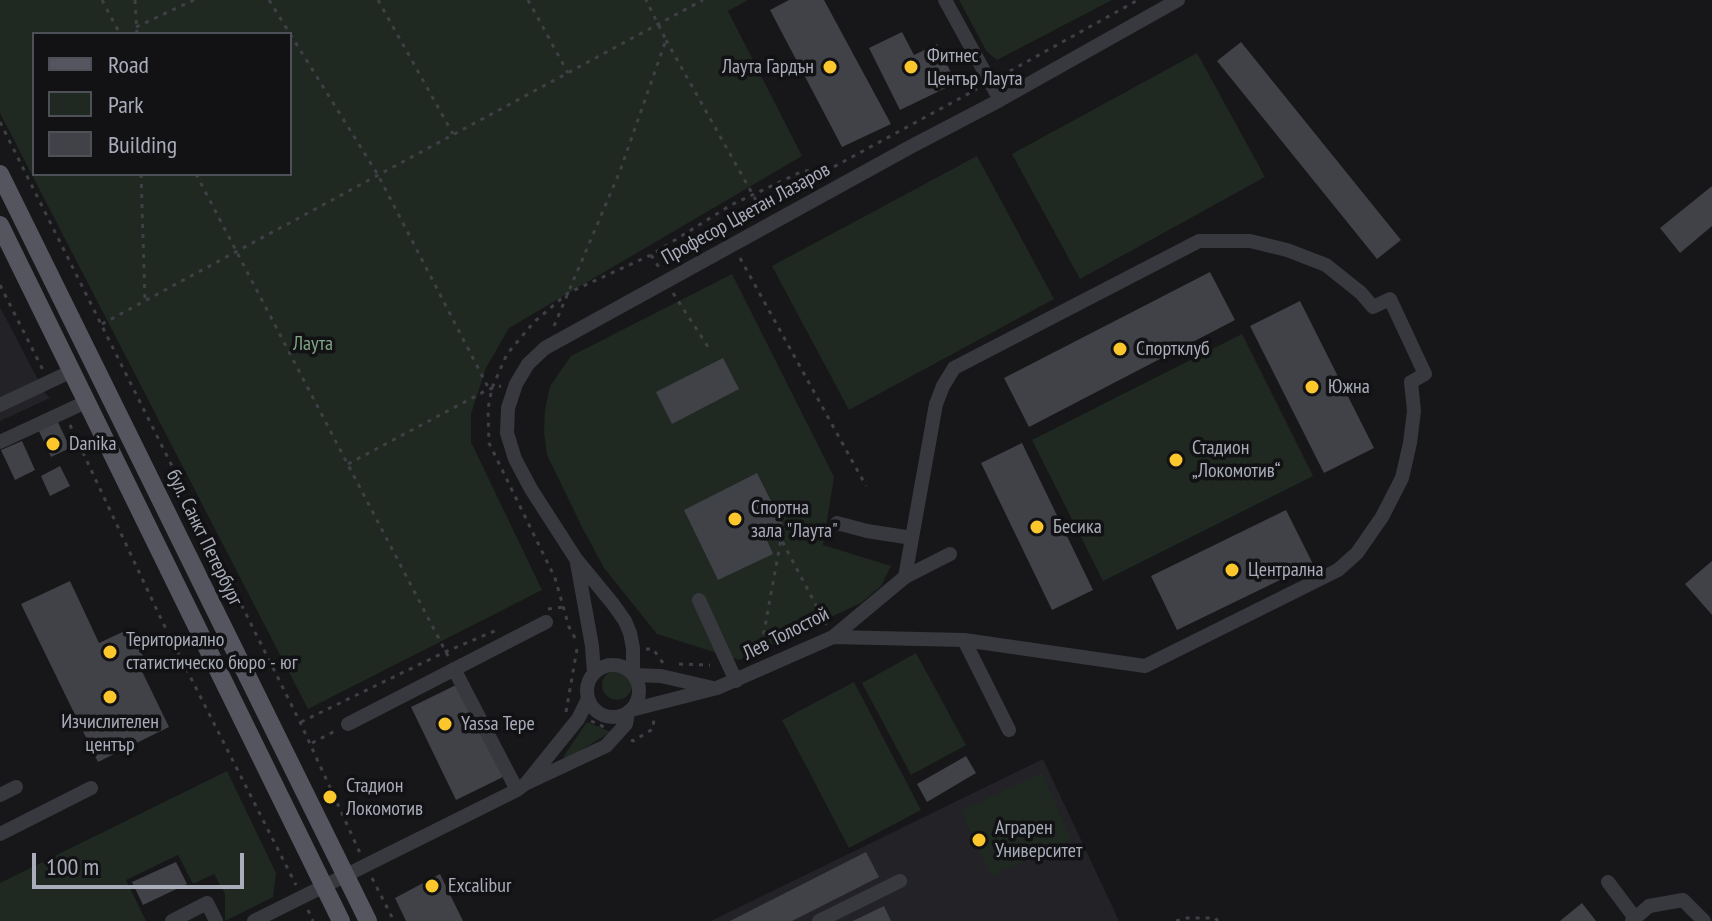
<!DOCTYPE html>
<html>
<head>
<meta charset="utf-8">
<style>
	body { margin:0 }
	#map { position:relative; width:1712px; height:921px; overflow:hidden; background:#17171a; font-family:"PT Sans Narrow",sans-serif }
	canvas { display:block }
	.legend { position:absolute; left:32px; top:32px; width:260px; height:144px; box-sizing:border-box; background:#121215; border:2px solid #4e5057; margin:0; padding:10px 14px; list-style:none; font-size:24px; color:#a9adba }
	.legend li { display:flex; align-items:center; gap:16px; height:40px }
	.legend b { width:40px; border:2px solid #4e5057 }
	.scale { position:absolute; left:32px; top:853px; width:212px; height:36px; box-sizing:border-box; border:4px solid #a9adba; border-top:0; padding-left:10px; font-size:24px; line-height:28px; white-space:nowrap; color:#a9adba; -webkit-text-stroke:6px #121215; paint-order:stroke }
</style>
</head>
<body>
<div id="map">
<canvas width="1712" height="921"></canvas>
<ul class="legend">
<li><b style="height:10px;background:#54555e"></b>Road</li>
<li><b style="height:22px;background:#1f2821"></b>Park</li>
<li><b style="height:22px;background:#414247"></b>Building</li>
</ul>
<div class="scale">100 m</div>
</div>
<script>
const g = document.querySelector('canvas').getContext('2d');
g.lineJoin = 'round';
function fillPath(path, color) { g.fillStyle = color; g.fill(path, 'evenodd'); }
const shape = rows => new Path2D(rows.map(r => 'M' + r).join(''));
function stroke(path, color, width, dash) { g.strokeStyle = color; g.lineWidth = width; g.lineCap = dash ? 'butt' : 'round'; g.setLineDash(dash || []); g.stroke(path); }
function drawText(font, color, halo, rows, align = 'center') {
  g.font = font + ' "PT Sans Narrow",sans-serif'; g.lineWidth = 7; g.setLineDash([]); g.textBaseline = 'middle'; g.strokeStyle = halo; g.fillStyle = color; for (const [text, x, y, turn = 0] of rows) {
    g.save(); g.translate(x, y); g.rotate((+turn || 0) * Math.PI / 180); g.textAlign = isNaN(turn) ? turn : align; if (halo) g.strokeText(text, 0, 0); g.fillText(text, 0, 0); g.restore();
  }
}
fillPath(shape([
	[0,307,45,393,50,398,0,421],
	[1043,759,1119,921,711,921]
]), '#232327');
fillPath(shape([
	[0,0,748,0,728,11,802,156,509,328,486,368,471,414,471,442,542,590,308,709,0,113],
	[34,34,290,34,290,174,34,174],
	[959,0,1112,0,997,60,987,52],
	[1197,53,1265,177,1080,279,1012,154],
	[977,156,1054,299,849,410,772,266],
	[732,274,834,477,823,545,891,566,881,586,861,603,739,660,657,634,604,568,583,529,547,455,544,432,545,410,550,386,571,356],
	[1242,334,1313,476,1103,581,1032,440],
	[916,653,966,745,911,775,862,683],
	'602 685a15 15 0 1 1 30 0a15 15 0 1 1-30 0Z',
	[854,682,921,810,849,848,782,720],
	[587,722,611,732,568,758,563,757],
	[227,771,276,873,273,897,225,921,225,894,214,874,193,884,178,855,126,880,146,921,0,921,0,883],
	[1042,772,1071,840,991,876,961,811]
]), '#1f2821');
fillPath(shape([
	[789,0,824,0,891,124,842,147,770,10],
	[902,32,914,55,937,44,956,83,900,110,869,48],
	[1241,42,1401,240,1377,259,1217,61],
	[1712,186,1712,226,1680,253,1660,228],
	[1210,272,1235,320,1029,427,1004,378],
	[1300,301,1374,448,1324,473,1250,326],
	[723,358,739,389,672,424,656,392],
	[57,420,70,448,51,457,38,429],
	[22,441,35,470,15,480,1,450],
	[1022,443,1093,590,1052,610,981,463],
	[60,466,70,486,50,496,41,476],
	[757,473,785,529,766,538,773,554,718,580,684,510],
	[1286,510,1313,564,1177,630,1151,576],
	[1712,561,1712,615,1685,584],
	[70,581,99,643,129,629,143,656,136,659,169,727,98,762,21,604],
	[460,683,505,776,456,800,411,707],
	[966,756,976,773,927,802,917,784],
	[866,852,879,877,792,921,730,921],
	[176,862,187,884,143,905,132,882],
	[440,874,463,921,406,921,395,898],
	[1582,903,1596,921,1560,921],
	[884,906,891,921,853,921]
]), '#414247');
stroke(shape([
	[102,0,120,34],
	[135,0,137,34],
	[269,0,378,175,489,389],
	[378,0,453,134],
	[528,0,568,73],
	[136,27,194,0],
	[666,40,762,211],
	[1001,76,1138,0],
	[0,122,300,722,360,853],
	[141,174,145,301],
	[196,174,448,656],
	[651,255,660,269],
	[740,258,866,486],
	[0,285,44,372],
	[673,293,710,350],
	[102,324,703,0],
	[554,326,620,171,666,40,646,0],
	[70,425,163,623,296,885],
	[348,464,489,389,501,386],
	[548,609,564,607],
	[575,638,569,627,555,578,489,443,488,409,492,388,507,354,534,322,568,293,651,255,731,205,803,171,828,170,977,89],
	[646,649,653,649,663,663],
	[760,654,781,539,827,626],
	[679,664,710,665],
	[566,712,577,649],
	[591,721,606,728],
	[301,722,445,652,497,630],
	[631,740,633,741,653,729,654,718],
	[312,743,337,730],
	[372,878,394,921],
	[308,910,313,921],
	[1176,921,1187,918,1215,918,1218,921]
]), '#3e4046', 3, [4, 6]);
stroke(shape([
	[945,0,1000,100],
	[0,405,72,371],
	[0,442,88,401],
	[837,523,867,531,912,538],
	[577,563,592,646,594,673],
	[699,600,736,681],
	[833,637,964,640,1145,666,1338,570,1357,553,1382,517,1402,478,1410,443,1414,411,1411,382,1425,374,1390,299,1373,307,1361,293,1326,265,1287,250,1250,241,1199,241,954,368,943,386,936,404,905,577],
	[964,640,1009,730],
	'587 691a26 26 0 1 1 52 0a26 26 0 1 1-52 0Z',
	[454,669,517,790],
	[633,674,633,648,630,633,625,621,613,604,576,559,531,489,515,459,507,433,508,408,516,384,528,364,545,348,912,146,1000,100,1178,0],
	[634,675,661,676,713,688],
	[631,710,717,688,833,637,905,577,950,554],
	[348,724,546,622],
	[528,781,578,719,588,699],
	[0,795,16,787],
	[0,834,91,788],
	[1608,882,1635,918],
	[172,921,207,903,216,921],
	[254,921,517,790,525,784,606,746,626,724,628,713],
	[819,921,900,881],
	[1632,921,1649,906,1683,900,1704,921]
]), '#38393f', 14);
stroke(shape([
	[0,174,368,921],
	[0,225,341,921]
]), '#54555e', 18);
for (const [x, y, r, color] of [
	[830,67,8,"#fcc72d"],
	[911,67,8,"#fcc72d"],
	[1120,349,8,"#fcc72d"],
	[1312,387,8,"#fcc72d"],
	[53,444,8,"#fcc72d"],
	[1176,460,8,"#fcc72d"],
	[735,519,8,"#fcc72d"],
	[1037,527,8,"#fcc72d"],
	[1232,570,8,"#fcc72d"],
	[110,652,8,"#fcc72d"],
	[110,697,8,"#fcc72d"],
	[445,724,8,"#fcc72d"],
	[330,797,8,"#fcc72d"],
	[979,840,8,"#fcc72d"],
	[432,886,8,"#fcc72d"]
]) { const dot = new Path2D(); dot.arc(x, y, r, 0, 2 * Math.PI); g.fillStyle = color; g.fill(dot); stroke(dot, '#121215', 3); }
drawText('20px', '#a9adba', '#121215', [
	["Фитнес",927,56],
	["Център Лаута",927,79],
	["Лаута Гардън",814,67,"right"],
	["Спортклуб",1136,349],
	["Южна",1328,387],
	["Danika",69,444],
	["Стадион",1192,448],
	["„Локомотив“",1192,471],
	["Спортна",751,508],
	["зала \"Лаута\"",751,531],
	["Бесика",1053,527],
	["Централна",1248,570],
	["Териториално",126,640],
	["статистическо бюро - юг",126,663],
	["Изчислителен",110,722,"center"],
	["център",110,745,"center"],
	["Yassa Tepe",461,724],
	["Стадион",346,786],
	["Локомотив",346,809],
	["Аграрен",995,828],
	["Университет",995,851],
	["Excalibur",448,886]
], 'left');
drawText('20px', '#a9adba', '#121215', [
	["Професор Цветан Лазаров",746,214,-29],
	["бул. Санкт Петербург",204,538,64],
	["Лев Толостой",786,634,-27]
]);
drawText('20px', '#7fa684', '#121215', [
	["Лаута",313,344]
]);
</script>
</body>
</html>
